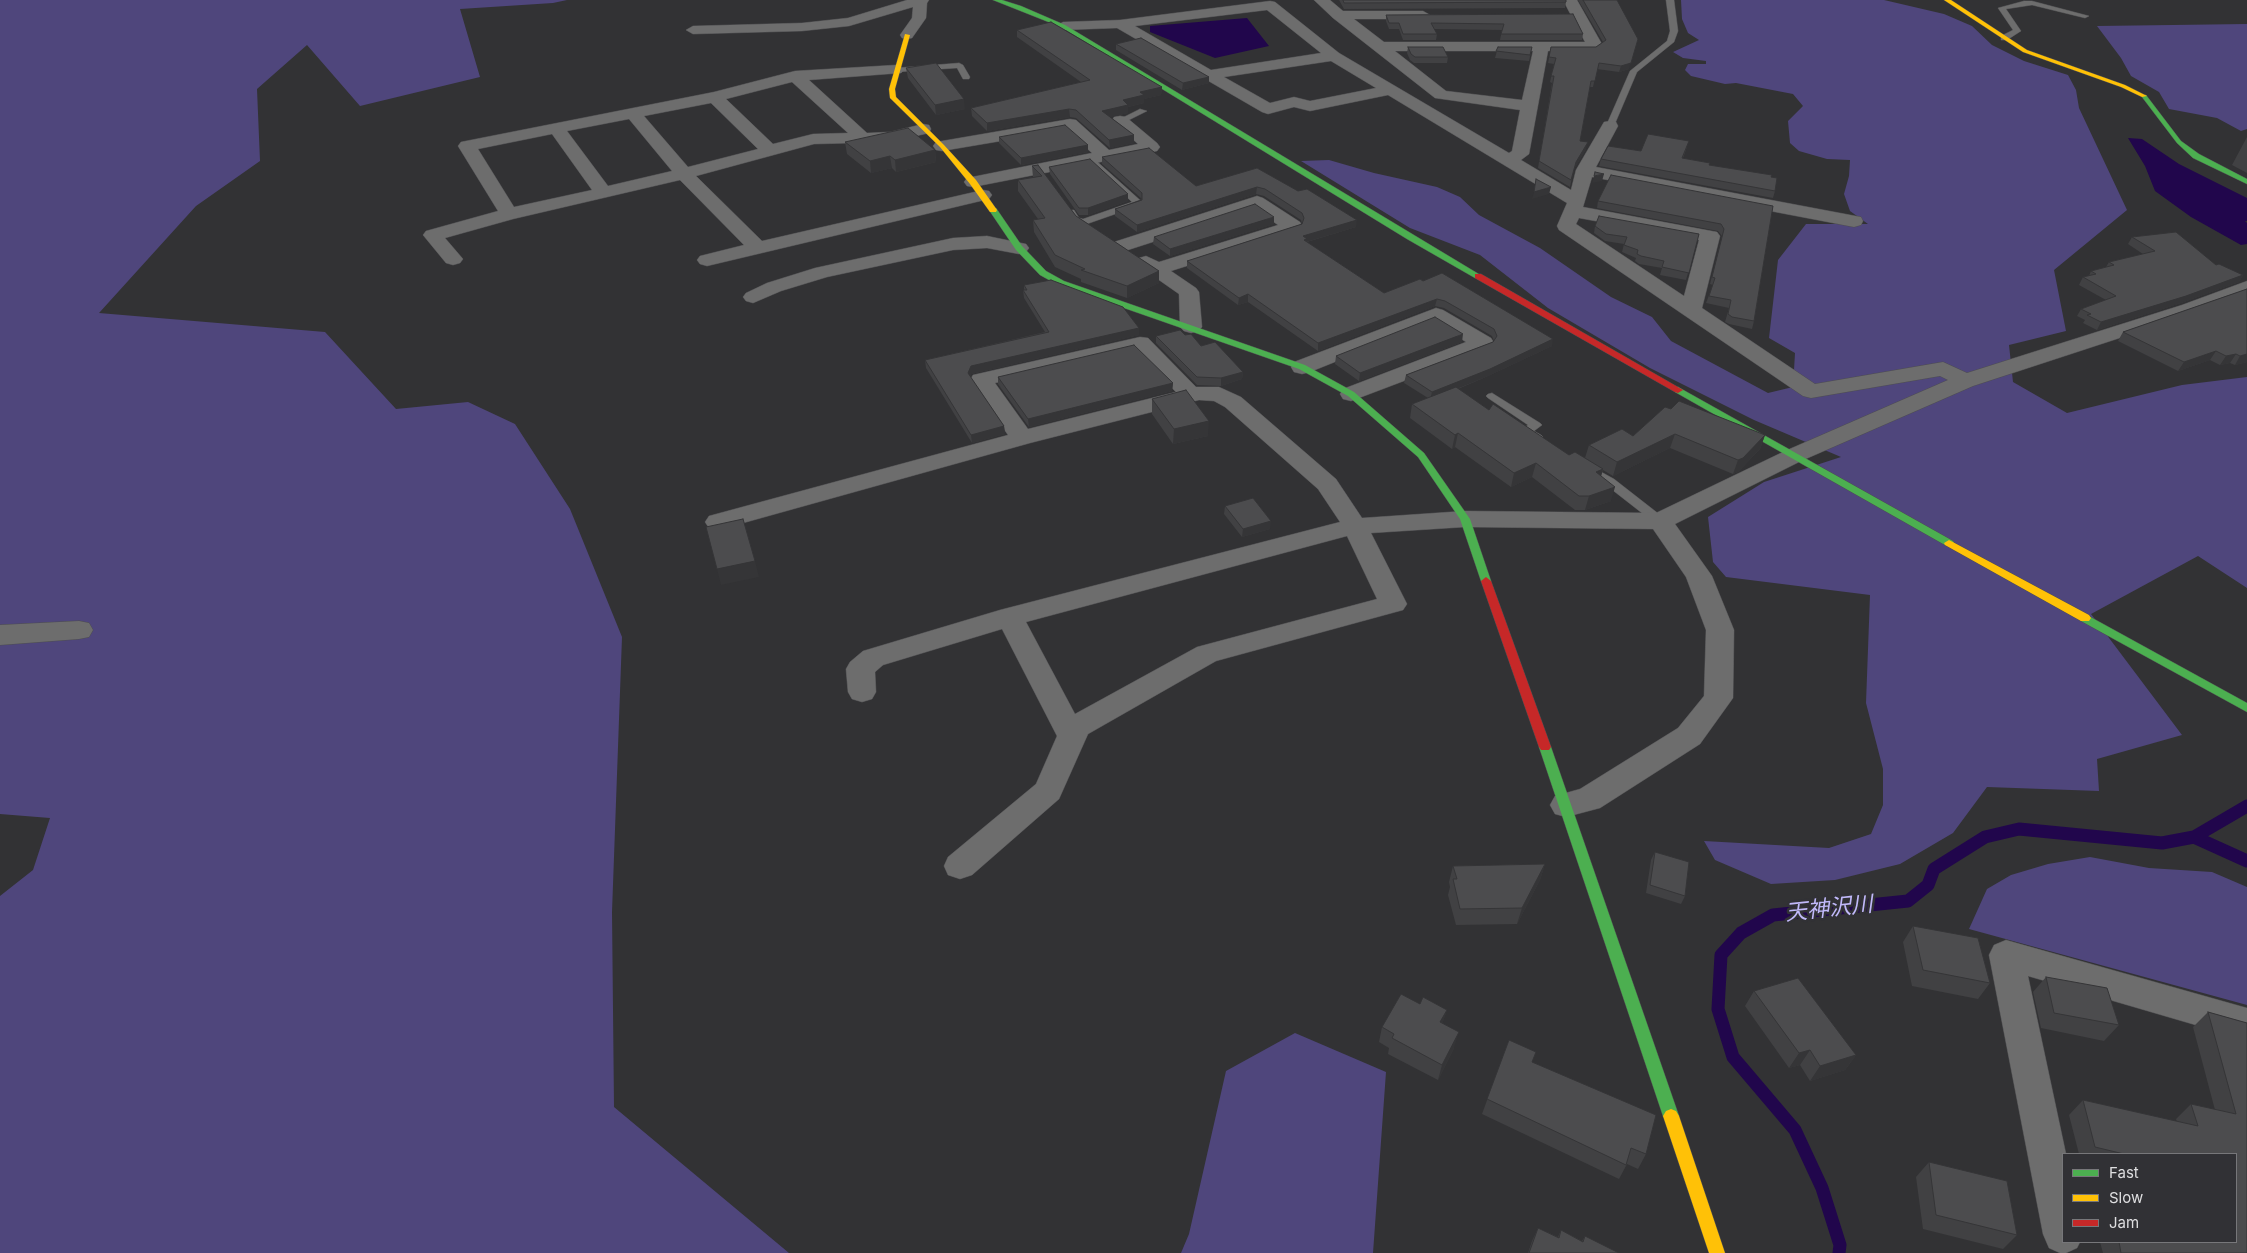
<!DOCTYPE html>
<html>
<head>
<meta charset="utf-8">
<style>
	body { margin:0 }
	#map { position:relative; width:2247px; height:1253px; overflow:hidden; background:#323234; font-family:Inter,sans-serif }
	canvas { display:block }
	.legend { position:absolute; left:2062px; top:1153px; width:175px; height:90px; box-sizing:border-box; background:#313135; border:1px solid #77777a; margin:0; padding:6px 9px; list-style:none; font-size:15px; color:#dfdfe1 }
	.legend li { display:flex; align-items:center; gap:10px; height:25px }
	.legend b { width:25px; border:1px solid #77777a }
</style>
</head>
<body>
<div id="map">
<canvas width="2247" height="1253"></canvas>
<ul class="legend">
<li><b style="height:6px;background:#4caf50"></b>Fast</li>
<li><b style="height:6px;background:#ffc107"></b>Slow</li>
<li><b style="height:6px;background:#c62828"></b>Jam</li>
</ul>
</div>
<script>
const g = document.querySelector('canvas').getContext('2d');
g.lineJoin = 'round';
function fillPath(path, color) { g.fillStyle = color; g.fill(path, 'evenodd'); }
const shape = rows => new Path2D(rows.map(r => 'M' + r).join(''));
function stroke(path, color, width, dash) { g.strokeStyle = color; g.lineWidth = width; g.lineCap = dash ? 'butt' : 'round'; g.setLineDash(dash || []); g.stroke(path); }
function drawText(font, color, halo, rows, align = 'center') {
  g.font = font + ' Inter,"Noto Sans JP",sans-serif'; g.lineWidth = 5; g.setLineDash([]); g.textBaseline = 'middle'; g.strokeStyle = halo; g.fillStyle = color; for (const [text, x, y, turn = 0] of rows) {
    g.save(); g.translate(x, y); g.rotate((+turn || 0) * Math.PI / 180); g.textAlign = isNaN(turn) ? turn : align; if (halo) g.strokeText(text, 0, 0); g.fillText(text, 0, 0); g.restore();
  }
}
fillPath(shape([
	[0,0,567,0,553,3,460,9,480,77,360,106,307,45,257,89,260,161,196,206,99,313,325,332,396,409,468,402,515,424,570,509,622,637,612,912,614,1107,789,1253,0,1253,0,896,33,870,50,818,0,814],
	[1681,0,1884,0,1944,14,1972,26,1992,45,2024,61,2068,75,2076,90,2079,108,2127,210,2054,270,2066,331,2009,345,2013,382,2067,413,2182,385,2247,377,2247,588,2198,556,2091,614,2182,735,2097,759,2099,791,1987,787,1953,833,1900,864,1835,880,1771,884,1715,860,1704,841,1829,848,1871,834,1883,805,1883,769,1866,703,1870,595,1726,577,1713,562,1708,517,1764,482,1841,457,1754,420,1650,368,1548,308,1480,255,1410,228,1301,161,1329,160,1374,173,1437,187,1460,197,1479,215,1540,248,1611,297,1652,317,1671,341,1768,393,1793,387,1795,353,1769,338,1778,260,1806,224,1868,224,1850,211,1844,194,1849,176,1850,160,1827,159,1799,151,1790,143,1788,121,1803,106,1793,94,1736,83,1725,84,1691,76,1685,70,1688,64,1706,64,1706,61,1683,58,1673,52,1699,40,1688,33,1682,19],
	[2247,24,2247,129,2241,131,2217,118,2169,109,2159,92,2131,76,2121,58,2097,26],
	[2090,857,2149,868,2212,872,2247,887,2247,1005,1969,929,1987,889,2011,875,2048,864],
	[1295,1033,1386,1072,1373,1253,1181,1253,1189,1234,1226,1071]
]), '#4f467c');
fillPath(shape([
	[1247,18,1269,46,1215,58,1150,32,1150,26],
	[2128,138,2142,139,2179,164,2247,198,2247,221,2245,221,2247,223,2247,244,2241,245,2191,217,2155,191,2145,166]
]), '#21064c');
stroke(shape([
	[2194,837,2247,861],
	[1839,1253,1840,1245,1822,1188,1795,1130,1733,1057,1718,1009,1721,955,1741,933,1773,915,1908,901,1928,885,1934,869,1985,837,2019,829,2162,843,2194,837,2247,806]
]), '#21064c', 13);
const lane = shape([
	[1666,0,1674,0,1678,31,1674,42,1637,72,1614,126,1607,128,1606,126,1630,71,1667,41,1670,31,1666,0],
	[2024,1,2032,1,2089,16,2085,18,2032,5,2006,9,2021,31,2007,40,2001,40,2001,36,2013,30,1998,8,2024,1],
	[959,63,963,65,970,77,969,79,963,79,957,68,896,72,892,70,896,68,959,63],
	[1140,109,1147,111,1123,123,1116,121,1140,109],
	[1092,157,1141,201,1141,205,1084,225,1073,222,1066,212,1068,210,1074,210,1079,218,1083,219,1132,202,1089,162,1089,158,1092,157],
	[1492,393,1540,423,1542,425,1534,431,1541,435,1543,437,1541,439,1533,439,1522,433,1520,431,1522,429,1528,425,1488,398,1486,396,1488,394,1492,393],
	[1585,463,1614,479,1664,518,1666,521,1664,524,1656,524,1606,485,1581,470,1579,467,1581,464,1585,463]
]);
const street = shape([
	[907,0,929,0,927,3,926,18,912,38,907,39,902,38,900,35,912,18,913,7,849,26,802,31,693,34,686,30,693,26,802,23,848,18,907,0],
	[1314,0,1330,0,1343,11,1423,11,1430,15,1423,19,1354,19,1384,42,1585,42,1563,0,1577,0,1603,46,1600,49,1595,51,1548,51,1529,154,1521,160,1571,190,1576,170,1604,122,1610,121,1616,122,1618,126,1596,167,1861,217,1863,221,1861,225,1854,227,1592,177,1583,207,1717,232,1720,236,1702,308,1815,384,1943,362,1967,373,2182,305,2247,281,2247,294,2196,313,1973,386,1801,461,1675,524,1712,576,1734,630,1733,698,1700,744,1600,808,1566,817,1555,814,1550,805,1555,796,1580,789,1678,728,1704,696,1706,630,1686,577,1653,529,1465,527,1371,533,1407,604,1403,610,1216,661,1088,734,1059,799,972,875,960,879,948,875,944,866,948,857,1036,784,1057,736,1002,629,883,665,875,672,876,692,872,699,862,702,852,699,848,692,846,669,850,662,863,651,1000,610,1340,522,1318,489,1225,407,1214,401,1199,400,1030,443,718,530,709,528,705,522,709,516,1008,435,970,380,973,375,1140,337,1148,338,1196,387,1219,387,1241,397,1336,479,1362,518,1465,511,1656,513,1785,451,1948,380,1940,376,1811,398,1803,396,1559,230,1557,226,1567,203,1388,95,1310,111,1294,107,1268,114,1262,112,1117,28,1063,30,1056,26,1063,22,1120,20,1270,1,1275,2,1339,53,1509,153,1512,151,1520,110,1435,98,1333,18,1314,0],
	[1267,10,1321,53,1211,70,1135,26,1267,10],
	[1395,51,1533,51,1522,100,1446,91,1395,51],
	[1331,61,1376,88,1310,101,1294,97,1270,103,1224,77,1331,61],
	[1579,218,1699,240,1684,296,1576,224,1579,218],
	[1135,351,1176,392,1028,429,995,383,1135,351],
	[1347,536,1377,599,1197,647,1075,714,1026,622,1347,536],
	[896,65,901,67,904,70,901,73,809,80,867,133,890,132,923,124,929,125,931,129,929,133,890,142,814,144,696,176,762,241,983,190,989,191,992,195,989,199,707,266,700,264,697,260,700,256,744,245,680,180,513,219,445,238,463,259,460,263,453,265,446,263,423,235,426,231,498,211,458,146,461,142,714,92,795,71,896,65],
	[792,82,848,133,813,134,773,144,726,99,792,82],
	[711,103,758,149,688,167,644,116,711,103],
	[629,119,672,171,608,186,567,131,629,119],
	[552,134,592,190,514,207,478,149,552,134],
	[1120,116,1126,117,1157,143,1160,147,1157,151,973,187,967,186,964,182,967,178,1092,153,1066,130,942,151,936,150,933,146,936,142,942,141,1070,119,1076,120,1109,150,1138,144,1112,121,1114,117,1120,116],
	[1257,196,1263,198,1300,222,1302,226,1300,230,1171,271,1196,288,1199,292,1202,327,1198,331,1191,333,1184,331,1180,327,1179,294,1139,266,1136,262,1139,258,1146,256,1159,262,1278,225,1255,209,1128,250,1121,252,1114,250,1111,246,1114,242,1257,196],
	[987,236,1026,244,1029,248,1026,252,1019,254,987,248,953,250,827,277,781,291,753,303,746,301,743,297,746,293,767,283,815,268,953,238,987,236],
	[1436,308,1443,310,1491,338,1494,343,1491,348,1351,401,1343,399,1340,394,1343,389,1466,342,1434,322,1310,372,1302,374,1294,372,1291,367,1294,362,1436,308],
	[79,621,89,623,93,630,89,637,79,639,0,645,0,625,79,621],
	[2006,940,2247,1008,2247,1040,2028,976,2066,1154,2063,1154,2063,1242,2080,1242,2077,1248,2066,1253,2060,1253,2049,1248,2043,1234,1989,955,1994,945,2006,940]
]);
const fast = shape([
	[993,0,1002,0,1021,6,1065,25,1482,276,1475,278,1407,239,1061,27,993,0],
	[2142,95,2146,95,2181,141,2199,154,2247,179,2247,184,2193,158,2177,143,2142,97,2142,95],
	[990,208,996,208,1022,246,1046,271,1064,281,1305,365,1354,392,1424,453,1470,519,1491,581,1490,584,1486,585,1481,581,1460,519,1418,457,1348,396,1299,369,1058,285,1040,275,1016,250,989,210,990,208],
	[1678,387,1953,541,1954,543,1949,546,1945,545,1675,392,1675,388,1678,387],
	[2085,614,2247,703,2247,712,2081,621,2079,618,2085,614],
	[1545,742,1549,744,1551,747,1679,1116,1676,1121,1671,1123,1666,1121,1663,1116,1539,747,1541,744,1545,742]
]);
const slow = shape([
	[1944,0,1951,0,2027,50,2125,85,2147,96,2142,97,2121,87,2023,52,1944,0],
	[905,34,910,35,895,89,896,97,944,145,976,180,997,210,996,212,990,212,970,184,940,147,890,98,889,89,905,34],
	[1949,540,2089,615,2091,618,2089,621,2081,621,1945,545,1944,543,1949,540],
	[1671,1109,1676,1111,1679,1116,1725,1253,1709,1253,1663,1116,1666,1111,1671,1109]
]);
const jam = shape([
	[1475,274,1481,274,1683,390,1678,393,1675,392,1475,278,1475,274],
	[1486,577,1491,581,1551,747,1549,750,1541,750,1539,747,1481,581,1486,577]
]);
stroke(lane, '#4e4e50', 1);
stroke(street, '#4e4e50', 1);
stroke(fast, '#4e4e50', 1);
stroke(slow, '#4e4e50', 1);
stroke(jam, '#4e4e50', 1);
fillPath(lane, '#6d6d6d');
fillPath(street, '#6d6d6d');
fillPath(fast, '#4caf50');
fillPath(slow, '#ffc107');
fillPath(jam, '#c62828');
fillPath(shape([
	[1339,0,1566,0,1566,2,1565,8,1344,9],
	[1578,0,1617,0,1629,69,1619,72,1597,69,1593,87,1590,87,1580,141,1586,149,1574,169,1570,187,1538,168,1552,83,1550,82,1554,64,1548,63,1551,47,1596,47,1603,42],
	[1573,14,1583,34,1582,40,1500,40,1502,30,1434,29,1437,34,1436,40,1403,40,1399,29,1389,29,1386,21,1386,15],
	[1017,30,1162,87,1161,95,1144,99,1144,103,1128,107,1128,113,1110,117,1134,135,1134,143,1110,148,1076,118,1070,117,987,131,972,116,971,108,1081,82,1017,37],
	[1116,44,1209,77,1209,83,1182,90,1116,50],
	[1408,47,1448,57,1447,63,1414,63,1410,60,1407,53],
	[1498,47,1532,47,1529,61,1495,58],
	[906,68,965,109,936,115,908,78],
	[999,137,1088,152,1021,165,999,143],
	[2247,137,2247,173,2232,165],
	[845,142,935,150,936,162,896,172,892,168,871,173,847,154],
	[1687,147,1683,158,1709,165,1771,177,1775,191,1773,198,1599,166,1601,159,1641,151],
	[1102,157,1196,186,1257,168,1356,227,1307,242,1384,293,1420,279,1552,346,1488,376,1458,389,1489,410,1569,455,1585,458,1589,445,1633,436,1671,409,1765,435,1760,449,1738,472,1733,474,1670,448,1613,476,1603,470,1601,476,1611,501,1585,510,1575,510,1532,477,1511,487,1455,447,1452,449,1410,418,1412,404,1428,398,1404,383,1406,375,1493,342,1494,341,1492,336,1444,308,1435,306,1318,351,1248,302,1238,305,1187,268,1187,261,1302,224,1301,220,1264,196,1256,194,1137,232,1115,216,1115,209,1142,199,1102,164],
	[1038,165,1076,216,1159,271,1159,283,1127,298,1081,282,1081,279,1055,267,1034,232,1033,220,1038,219,1018,191,1018,180,1033,177,1032,166],
	[1049,167,1128,201,1088,215,1079,215,1050,174],
	[1598,201,1773,206,1754,321,1752,329,1729,324,1725,322,1729,308,1706,303,1713,285,1710,284,1722,236,1718,231,1597,208],
	[1274,224,1170,256,1153,244,1154,237],
	[1595,226,1699,234,1686,280,1660,275,1662,268,1639,264,1635,261,1636,258,1622,252,1624,244,1605,241,1594,233],
	[2132,237,2216,265,2243,275,2239,282,2181,303,2097,330,2083,323,2085,320,2077,316,2081,309,2106,300,2079,285,2083,277,2089,276,2091,271,2106,267,2109,262,2143,254,2128,244],
	[1024,285,1139,328,1139,335,971,374,970,377,1004,426,1005,434,972,443,926,368,925,360,1045,332,1024,298,1023,290,1024,290],
	[2247,289,2247,362,2235,365,2230,363,2220,365,2210,360,2178,371,2118,341,2123,332],
	[1185,335,1243,372,1242,379,1221,386,1197,385,1156,343,1156,336],
	[1462,342,1359,381,1335,364,1336,356],
	[998,377,1173,383,1172,391,1029,427,998,384],
	[1152,399,1208,436,1173,444,1152,414],
	[1225,506,1270,529,1242,537,1224,514],
	[1655,852,1685,896,1681,904,1646,893,1651,860],
	[1545,864,1540,880,1517,924,1456,925,1448,895,1450,887,1449,882,1453,866],
	[1913,926,1990,983,1978,999,1912,986,1903,942],
	[2046,977,2119,1025,2104,1041,2041,1028,2033,992],
	[1754,991,1856,1055,1845,1070,1810,1081,1800,1065,1789,1068,1745,1006],
	[1420,1004,1447,1010,1442,1024,1454,1048,1438,1080,1388,1054,1389,1048,1379,1042,1382,1027],
	[2208,1012,2247,1023,2247,1253,2103,1253,2100,1242,2236,1242,2236,1154,2079,1154,2069,1115,2083,1100,2177,1122,2176,1119,2191,1104,2215,1110,2193,1027],
	[1509,1040,1532,1062,1646,1154,1638,1169,1627,1164,1619,1179,1482,1114],
	[1929,1162,2017,1235,2003,1249,1923,1229,1916,1177],
	[1538,1228,1558,1237,1561,1230,1582,1241,1585,1236,1619,1253,1528,1253,1532,1241]
]), '#414143');
fillPath(shape([
	[1636,45,1629,69,1619,72,1621,66],
	[1209,77,1209,83,1182,90,1183,83],
	[1162,87,1161,95,1144,99,1144,103,1128,107,1128,113,1102,119,1102,111,1140,92],
	[964,99,965,109,936,115,935,105],
	[1069,109,1070,117,987,131,987,123],
	[1134,135,1134,143,1110,148,1109,140],
	[1588,142,1586,149,1574,169,1570,187,1576,162],
	[1088,145,1088,152,1021,165,1021,158],
	[935,150,936,162,896,172,895,160],
	[890,156,892,168,871,173,870,161],
	[1604,174,1602,181,1592,183,1594,176],
	[1257,187,1256,194,1137,232,1137,225],
	[1551,187,1549,194,1532,199,1534,192],
	[1128,194,1128,201,1088,215,1088,208],
	[1274,217,1274,224,1170,256,1170,249],
	[1357,220,1356,227,1306,242,1306,246,1303,236],
	[1159,271,1159,283,1127,298,1127,286],
	[2243,275,2239,282,2181,303,2097,330,2101,322],
	[1248,294,1248,302,1238,305,1239,298],
	[1437,299,1435,306,1318,351,1318,343],
	[1139,328,1139,335,971,374,968,381,968,373,971,366],
	[1463,334,1462,342,1359,381,1360,373],
	[1553,339,1552,346,1488,376,1430,400,1432,392],
	[2216,351,2210,360,2178,371,2184,362],
	[2236,354,2230,363,2220,365,2226,356],
	[2247,354,2247,362,2235,365,2240,356],
	[1243,372,1242,379,1221,386,1221,378],
	[1173,383,1172,391,1029,427,1028,419],
	[1209,421,1208,436,1173,444,1174,429],
	[1004,426,1005,434,972,443,971,435],
	[1458,433,1455,447,1452,449,1455,435],
	[1675,434,1670,448,1613,476,1617,462],
	[1765,435,1760,449,1738,472,1733,474,1738,460],
	[1536,463,1532,477,1511,487,1514,473],
	[1603,469,1599,483,1596,472],
	[1615,487,1611,501,1585,510,1589,496],
	[1271,521,1270,529,1242,537,1243,529],
	[755,561,759,577,721,585,717,569],
	[1545,864,1540,880,1517,924,1522,908],
	[1447,1010,1442,1025,1440,1022],
	[1459,1032,1454,1048,1438,1080,1442,1065],
	[1810,1050,1800,1065,1789,1068,1799,1053],
	[1856,1055,1845,1070,1810,1081,1820,1066]
]), '#353537');
const building = shape([
	[1343,0,1566,0,1566,2,1344,3,1343,0],
	[1583,0,1617,0,1638,39,1631,63,1621,66,1599,63,1595,81,1591,81,1580,141,1588,142,1576,162,1571,180,1539,161,1554,76,1551,76,1556,58,1549,57,1551,47,1596,47,1606,40,1583,0],
	[1573,14,1583,34,1501,34,1504,24,1431,23,1437,34,1403,34,1399,23,1389,23,1386,15,1573,14],
	[1051,22,1162,87,1140,92,1144,95,1123,100,1128,105,1102,111,1134,135,1109,140,1076,110,1069,109,987,123,971,108,1090,80,1017,30,1051,22],
	[1141,38,1209,77,1183,83,1116,44,1141,38],
	[1408,47,1443,47,1448,57,1415,57,1411,54,1408,47],
	[1498,47,1532,47,1530,55,1496,51,1498,47],
	[936,63,964,99,935,105,906,68,936,63],
	[1065,125,1088,145,1021,158,999,137,1065,125],
	[908,128,935,150,895,160,890,156,870,161,845,142,908,128],
	[1648,134,1689,141,1682,158,1710,163,1709,165,1772,175,1771,177,1777,178,1775,191,1601,159,1608,146,1641,151,1648,134],
	[1149,148,1196,186,1257,168,1298,191,1307,189,1357,220,1303,236,1307,239,1304,240,1384,293,1420,279,1423,281,1442,273,1553,339,1490,369,1432,392,1406,375,1493,342,1497,336,1494,329,1445,301,1437,299,1318,343,1248,294,1239,298,1187,261,1302,224,1304,218,1302,213,1265,189,1257,187,1137,225,1115,209,1142,200,1142,193,1102,157,1149,148],
	[1090,159,1128,194,1088,208,1079,208,1049,167,1090,159],
	[1038,165,1076,216,1159,271,1127,286,1081,270,1085,269,1055,255,1033,220,1045,218,1018,180,1042,176,1032,166,1038,165],
	[1595,172,1604,174,1594,176,1595,172],
	[1611,175,1773,206,1754,321,1732,317,1728,314,1731,300,1709,296,1715,278,1712,277,1724,229,1721,224,1598,201,1611,175],
	[1536,179,1551,187,1534,192,1536,179],
	[1255,204,1274,217,1170,249,1154,237,1255,204],
	[1599,216,1699,234,1689,273,1662,267,1664,261,1641,256,1637,254,1638,250,1624,245,1627,237,1606,234,1595,226,1599,216],
	[2176,232,2216,265,2219,264,2243,275,2186,296,2101,322,2087,315,2091,314,2081,309,2116,296,2083,277,2096,274,2091,271,2114,265,2109,262,2155,251,2132,237,2176,232],
	[1051,280,1123,307,1139,328,971,366,968,373,1004,426,971,435,925,360,1049,332,1023,290,1027,290,1024,285,1051,280],
	[2247,289,2247,354,2240,356,2236,354,2226,356,2216,351,2184,362,2123,332,2247,289],
	[1435,317,1463,334,1360,373,1336,356,1435,317],
	[1180,330,1185,335,1191,334,1201,346,1215,342,1243,372,1221,378,1197,377,1156,336,1180,330],
	[1134,345,1173,383,1028,419,998,377,1134,345],
	[1456,387,1489,410,1493,404,1569,455,1575,452,1603,469,1596,472,1615,487,1589,496,1579,496,1536,463,1514,473,1458,433,1455,435,1412,404,1456,387],
	[1186,390,1209,421,1174,429,1152,399,1186,390],
	[1679,401,1765,435,1743,458,1738,460,1675,434,1617,462,1589,445,1622,429,1633,436,1665,407,1671,409,1679,401],
	[1253,498,1271,521,1243,529,1225,506,1253,498],
	[743,519,755,561,717,569,706,527,743,519],
	[1655,852,1689,862,1685,896,1650,885,1655,852],
	[1545,864,1522,908,1460,909,1453,879,1457,879,1453,866,1545,864],
	[1913,926,1978,938,1990,983,1923,970,1913,926],
	[2046,977,2107,988,2119,1025,2054,1013,2046,977],
	[1798,978,1856,1055,1820,1066,1810,1050,1799,1053,1754,991,1798,978],
	[1401,994,1420,1004,1423,997,1447,1010,1440,1022,1459,1032,1442,1065,1392,1038,1394,1034,1382,1027,1401,994],
	[2208,1012,2247,1023,2247,1253,2121,1253,2119,1242,2236,1242,2236,1154,2124,1154,2095,1147,2083,1100,2198,1126,2191,1104,2236,1114,2208,1012],
	[1509,1040,1536,1052,1532,1062,1656,1115,1646,1154,1631,1148,1626,1165,1487,1099,1509,1040],
	[1929,1162,2007,1181,2017,1235,1936,1215,1929,1162],
	[1538,1228,1559,1238,1561,1230,1583,1242,1585,1236,1619,1253,1529,1253,1538,1228]
]);
fillPath(building, '#4c4c4e');
stroke(building, '#353537', 1);
drawText('italic 22px', '#c1b9fa', '#313135', [
	["天神沢川",1829,909,-6]
]);
</script>
</body>
</html>
